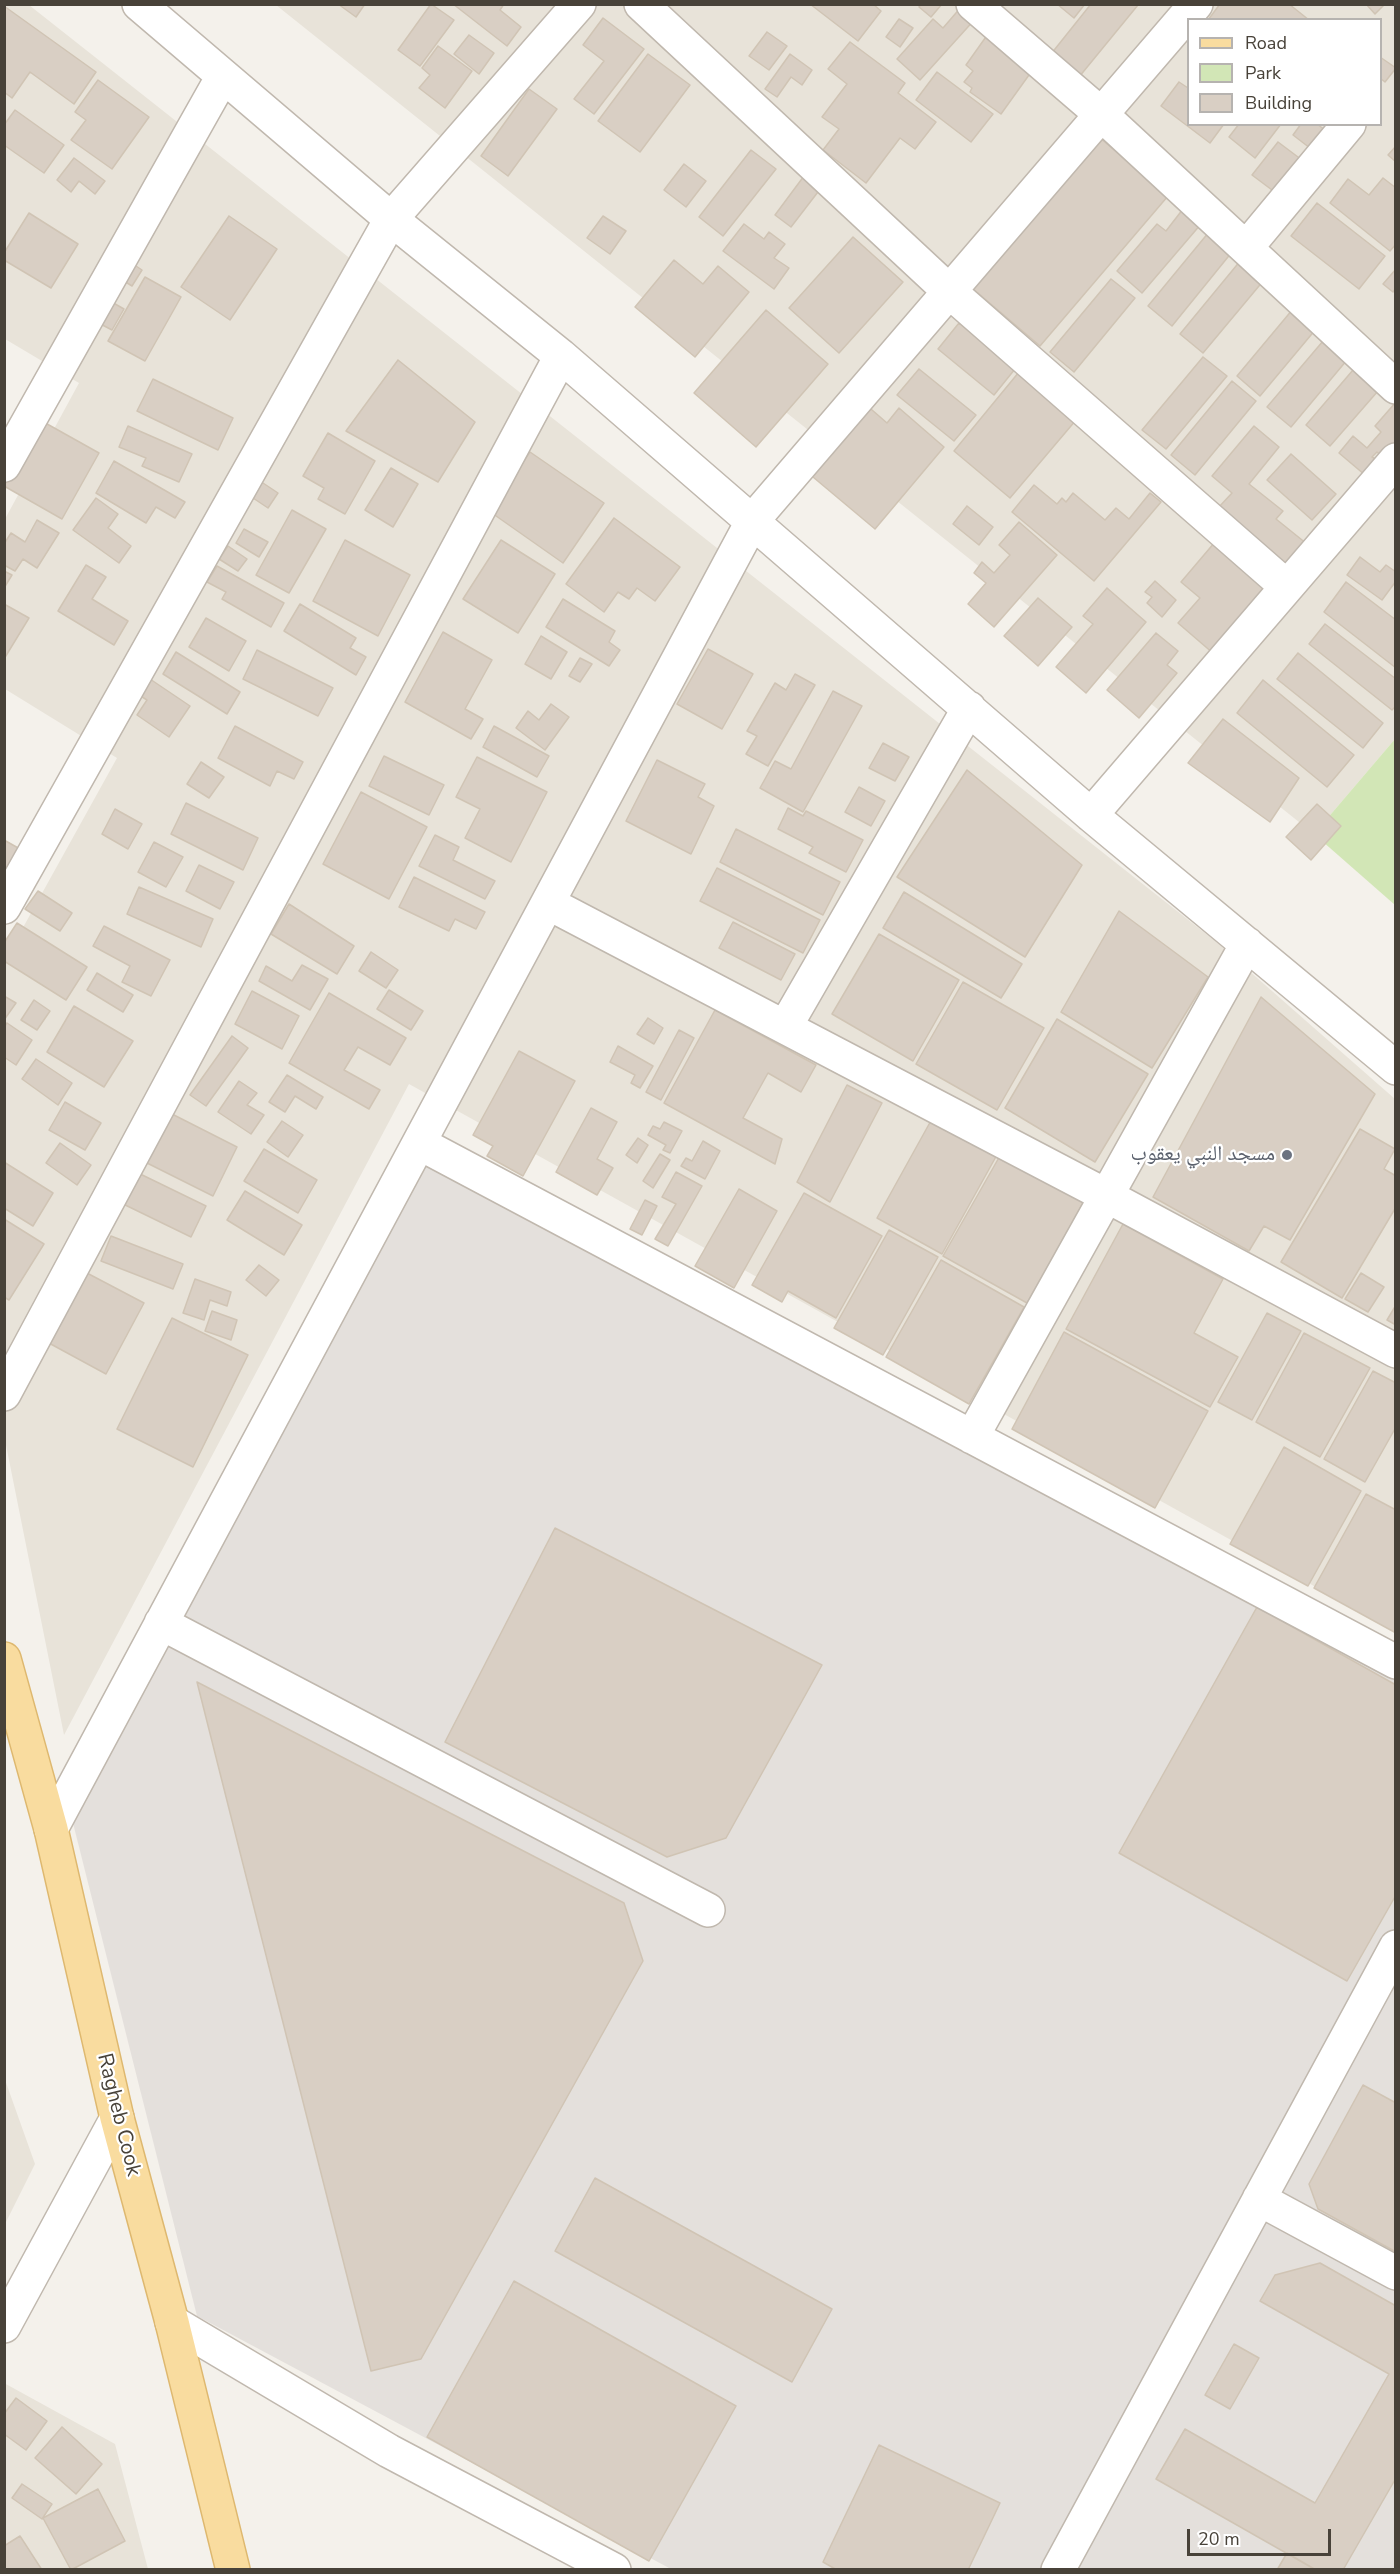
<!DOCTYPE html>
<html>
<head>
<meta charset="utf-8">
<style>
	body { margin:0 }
	#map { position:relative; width:1400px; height:2574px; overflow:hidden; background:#f4f1eb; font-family:"Nunito Sans",sans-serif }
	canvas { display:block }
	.frame { position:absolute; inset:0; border:6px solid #484239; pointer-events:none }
	.legend { position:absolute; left:1187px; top:18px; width:195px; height:108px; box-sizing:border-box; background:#fff; border:2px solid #b6b3b0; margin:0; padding:8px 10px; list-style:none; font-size:18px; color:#484239 }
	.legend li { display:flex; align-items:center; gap:12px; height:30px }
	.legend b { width:30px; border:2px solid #b6b3b0 }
	.scale { position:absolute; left:1187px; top:2529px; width:144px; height:27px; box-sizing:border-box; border:3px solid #484239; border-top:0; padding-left:8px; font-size:18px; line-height:21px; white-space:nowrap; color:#484239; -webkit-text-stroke:4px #fff; paint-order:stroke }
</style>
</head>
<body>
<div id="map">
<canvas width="1400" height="2574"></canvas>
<div class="frame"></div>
<ul class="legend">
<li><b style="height:8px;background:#f9dc9f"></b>Road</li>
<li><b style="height:16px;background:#d2e6b6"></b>Park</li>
<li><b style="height:16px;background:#d9cfc4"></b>Building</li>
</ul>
<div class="scale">20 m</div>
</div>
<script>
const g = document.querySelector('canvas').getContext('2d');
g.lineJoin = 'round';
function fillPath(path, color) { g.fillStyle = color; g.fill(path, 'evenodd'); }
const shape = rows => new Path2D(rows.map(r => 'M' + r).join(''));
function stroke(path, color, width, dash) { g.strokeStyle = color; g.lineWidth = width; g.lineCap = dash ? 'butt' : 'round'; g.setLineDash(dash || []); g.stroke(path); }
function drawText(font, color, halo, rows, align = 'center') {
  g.font = font + ' "Nunito Sans","Noto Naskh Arabic",sans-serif'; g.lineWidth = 4.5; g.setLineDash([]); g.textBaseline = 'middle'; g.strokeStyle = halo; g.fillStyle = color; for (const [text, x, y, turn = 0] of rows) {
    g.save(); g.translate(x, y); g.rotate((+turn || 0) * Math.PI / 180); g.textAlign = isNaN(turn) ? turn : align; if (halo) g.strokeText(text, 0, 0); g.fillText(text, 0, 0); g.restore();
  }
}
fillPath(shape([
	[5,5,29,5,1215,941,1395,1099,1395,1631,409,1084,64,1735,5,1440,5,960,117,758,5,689,5,519,79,383,5,339],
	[276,5,1395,5,1395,739,1314,834],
	[1188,20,1380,20,1380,124,1188,124],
	[4,2077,35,2164,5,2224,4,2224],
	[4,2383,115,2444,148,2569,5,2569]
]), '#e8e3d9');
fillPath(shape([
	[427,1162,1395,1679,1395,2569,671,2569,197,2316,73,1823]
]), '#e4e0dc');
fillPath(shape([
	[1395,739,1395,905,1314,834]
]), '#d2e6b6');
const building = shape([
	[338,4,365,4,356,17,338,4],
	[431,4,454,20,420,66,398,50,431,4],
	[453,4,504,4,500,10,521,27,507,46,453,4],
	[810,4,873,4,881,11,858,41,810,4],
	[921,4,942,4,931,17,919,7,921,4],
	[1057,4,1085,4,1074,18,1057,4],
	[1091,4,1138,5,1079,77,1051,54,1091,4],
	[1220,4,1289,4,1309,20,1208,20,1220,4],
	[1366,4,1385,4,1375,14,1366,4],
	[4,6,96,72,74,104,30,72,12,98,4,92,4,6],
	[962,6,976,18,920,80,897,59,933,19,943,28,962,6],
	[603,18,644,49,594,114,574,99,604,61,583,45,603,18],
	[899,19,913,28,900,47,886,37,899,19],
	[767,32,787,46,769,70,749,56,767,32],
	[988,34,1034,68,1001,114,970,92,972,88,964,82,973,71,966,65,988,34],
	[469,35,494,53,479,74,454,54,469,35],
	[850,42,905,83,898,93,936,122,915,149,900,138,866,183,823,150,839,129,822,117,847,84,828,69,850,42],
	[438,46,472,71,445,108,419,88,430,75,422,68,438,46],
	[648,54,690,85,640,152,598,121,648,54],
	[790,54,812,70,802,85,791,77,777,97,765,89,790,54],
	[1380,57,1396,68,1385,82,1380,78,1380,57],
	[937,72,993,114,971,142,916,100,937,72],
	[98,80,149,117,112,169,71,140,86,120,75,112,98,80],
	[1179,82,1188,88,1188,124,1224,124,1210,143,1161,106,1179,82],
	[529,89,557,109,508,176,481,156,529,89],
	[15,110,64,145,44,173,4,145,4,125,15,110],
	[1239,124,1281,124,1255,158,1229,137,1239,124],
	[1301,124,1317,124,1333,136,1319,155,1293,135,1301,124],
	[1099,137,1168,196,1040,346,972,288,1099,137],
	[1278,142,1310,166,1284,199,1252,175,1278,142],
	[1396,146,1396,162,1388,155,1396,146],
	[751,150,776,169,723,236,699,217,751,150],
	[74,158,105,181,95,194,79,181,71,192,57,180,74,158],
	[684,164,706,181,686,207,664,190,684,164],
	[804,176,821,188,791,227,775,215,804,176],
	[1383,178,1396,188,1396,244,1390,251,1330,203,1348,179,1369,195,1383,178],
	[1317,203,1385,256,1359,289,1291,236,1317,203],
	[1183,209,1201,224,1142,293,1117,271,1157,224,1166,231,1183,209],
	[29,213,78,244,51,288,4,260,4,253,29,213],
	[229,216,277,249,230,320,181,287,229,216],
	[603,216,626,231,610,254,587,238,603,216],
	[744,224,764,239,769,232,785,244,774,258,789,268,774,289,723,251,744,224],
	[1209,232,1232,252,1172,326,1148,306,1209,232],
	[853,237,903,282,839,353,789,308,853,237],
	[127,260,142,270,132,286,116,276,127,260],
	[674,260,703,284,718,266,749,292,695,357,635,307,674,260],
	[1241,260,1264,280,1203,353,1180,334,1241,260],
	[1396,269,1396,288,1393,292,1383,284,1396,269],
	[145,277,181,297,145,361,108,341,145,277],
	[1111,279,1135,298,1074,372,1050,352,1111,279],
	[101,296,124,309,112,330,89,318,101,296],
	[1298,303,1321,323,1260,396,1237,376,1298,303],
	[766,310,828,364,756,447,694,393,766,310],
	[959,323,1015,369,994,395,938,349,959,323],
	[1329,334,1352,354,1291,427,1267,407,1329,334],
	[1203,357,1227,376,1166,449,1142,430,1203,357],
	[398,360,475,422,438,482,346,431,398,360],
	[919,369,976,415,954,441,897,395,919,369],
	[1353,370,1378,391,1330,446,1306,425,1353,370],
	[1019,372,1076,420,1010,498,954,451,1019,372],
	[153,379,233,418,218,450,137,411,153,379],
	[1232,381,1256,401,1195,475,1171,455,1232,381],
	[1396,402,1396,451,1387,461,1377,452,1372,457,1377,460,1365,475,1339,453,1353,436,1367,448,1381,432,1375,426,1396,402],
	[864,403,887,423,899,408,944,447,875,529,807,472,864,403],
	[40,420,99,453,62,519,4,486,40,420],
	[128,426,192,454,179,482,142,466,146,458,119,447,128,426],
	[1254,426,1279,447,1249,484,1283,511,1276,519,1307,544,1288,567,1218,508,1232,493,1212,476,1254,426],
	[328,433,375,461,345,514,318,499,324,488,303,476,328,433],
	[530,452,604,503,563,563,489,511,530,452],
	[1291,454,1336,494,1312,520,1267,480,1291,454],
	[114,461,185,502,175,518,156,507,146,523,96,493,114,461],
	[391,468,418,484,393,527,365,510,391,468],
	[254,477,278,493,268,508,244,492,254,477],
	[1034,485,1057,504,1062,498,1066,502,1073,493,1105,520,1116,508,1129,519,1150,493,1161,502,1094,581,1012,512,1034,485],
	[96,498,118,514,108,528,131,546,119,563,73,530,96,498],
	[967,506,993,527,979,545,953,524,967,506],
	[292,510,326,529,289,593,256,575,292,510],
	[614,518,680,567,655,601,637,588,629,599,618,592,604,612,566,584,614,518],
	[37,520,59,533,37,568,23,559,15,571,4,565,4,544,11,533,25,542,37,520],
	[1019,522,1057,555,994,627,968,604,986,583,974,573,982,562,994,573,1010,555,999,545,1019,522],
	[244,529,268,542,259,557,236,543,244,529],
	[345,540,410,575,378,636,313,601,345,540],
	[501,540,555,574,518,633,463,599,501,540],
	[1215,542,1269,589,1214,654,1178,623,1200,598,1181,582,1215,542],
	[228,546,247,559,238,571,219,559,228,546],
	[1360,557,1380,572,1386,565,1396,572,1396,581,1382,600,1347,575,1360,557],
	[86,565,106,577,92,599,128,621,114,645,58,611,86,565],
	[217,566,284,603,271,627,222,599,226,592,207,582,217,566],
	[4,571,12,575,4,588,4,571],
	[1155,581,1176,600,1162,617,1147,603,1152,597,1145,592,1155,581],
	[1346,582,1396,620,1396,668,1324,612,1346,582],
	[1107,588,1146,622,1086,693,1056,667,1093,624,1083,616,1107,588],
	[1038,598,1072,627,1038,666,1004,636,1038,598],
	[563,599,615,631,609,642,620,650,609,666,546,627,563,599],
	[4,604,29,618,4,659,4,604],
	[300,604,356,638,350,648,366,657,356,675,284,631,300,604],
	[206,618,246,641,229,671,189,647,206,618],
	[1325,624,1396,679,1396,706,1392,710,1309,644,1325,624],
	[443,632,492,660,465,709,483,719,471,739,405,702,443,632],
	[1156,633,1178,651,1167,665,1177,673,1139,718,1107,690,1156,633],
	[541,636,567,652,551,679,525,664,541,636],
	[708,649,753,674,722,729,677,704,708,649],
	[257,650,333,688,318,716,243,679,257,650],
	[176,652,240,692,227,714,163,674,176,652],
	[1298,653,1383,723,1363,748,1277,679,1298,653],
	[580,658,592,664,580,682,569,676,580,658],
	[795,674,815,685,768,766,746,754,757,736,747,731,775,683,786,690,795,674],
	[147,677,190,706,169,737,137,715,147,700,136,693,147,677],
	[1263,680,1354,755,1327,787,1237,713,1263,680],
	[833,691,862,706,803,812,760,788,775,761,791,769,833,691],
	[551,704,569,717,545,750,516,728,528,711,539,720,551,704],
	[1223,719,1299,778,1270,822,1188,763,1223,719],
	[235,726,303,762,294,779,277,771,270,786,218,758,235,726],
	[494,726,549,756,537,777,483,747,494,726],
	[883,743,909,757,895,781,869,768,883,743],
	[384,756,444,785,429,815,369,786,384,756],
	[477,757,547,792,511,862,465,838,480,809,456,797,477,757],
	[657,760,705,784,698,797,714,806,691,854,626,821,657,760],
	[201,762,224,777,209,798,187,784,201,762],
	[967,770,1082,865,1025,957,897,877,967,770],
	[859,787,885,801,871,826,845,812,859,787],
	[361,792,427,827,389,899,323,864,361,792],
	[186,803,258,838,243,870,171,834,186,803],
	[1317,804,1341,826,1311,860,1286,837,1317,804],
	[788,808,803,816,806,811,863,840,846,872,809,853,813,847,778,829,788,808],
	[115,809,142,824,128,849,102,834,115,809],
	[736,829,840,882,823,915,720,862,736,829],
	[435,835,459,847,453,860,495,881,485,899,419,866,435,835],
	[4,840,20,849,4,876,4,840],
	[154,842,183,857,166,887,138,872,154,842],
	[199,865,234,882,220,909,186,891,199,865],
	[717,868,820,920,803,953,700,901,717,868],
	[414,877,485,912,476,929,455,919,449,931,399,907,414,877],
	[139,887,213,919,201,947,127,914,139,887],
	[38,891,72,913,60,931,25,909,38,891],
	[904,892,1022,964,1001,998,883,928,904,892],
	[289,904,354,946,337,974,271,934,289,904],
	[1119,911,1208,977,1152,1068,1061,1012,1119,911],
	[733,922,795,954,781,980,719,948,733,922],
	[17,923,87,967,66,1000,4,961,4,943,17,923],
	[104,926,170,960,151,996,122,982,130,966,93,946,104,926],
	[879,934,959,980,913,1061,832,1014,879,934],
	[371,952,398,970,386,988,359,971,371,952],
	[302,965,328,979,310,1010,259,981,266,966,292,981,302,965],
	[97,973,133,995,123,1012,87,990,97,973],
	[963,982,1044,1028,997,1110,916,1064,963,982],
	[389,990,423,1011,411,1030,377,1009,389,990],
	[252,991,299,1016,282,1049,235,1024,252,991],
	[329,993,406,1038,390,1065,358,1047,344,1070,380,1090,369,1109,289,1063,329,993],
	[4,996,16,1003,4,1020,4,996],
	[1261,997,1375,1094,1290,1240,1264,1226,1249,1251,1153,1197,1261,997],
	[34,1000,50,1011,37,1030,21,1020,34,1000],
	[74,1006,133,1041,104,1087,47,1052,74,1006],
	[715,1010,816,1065,801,1092,768,1073,743,1118,782,1139,775,1164,664,1103,715,1010],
	[648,1018,663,1028,654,1044,637,1034,648,1018],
	[1057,1019,1148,1074,1095,1162,1005,1108,1057,1019],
	[7,1023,32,1040,16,1065,4,1057,4,1027,7,1023],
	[679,1030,694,1038,661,1100,646,1092,679,1030],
	[232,1036,248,1048,206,1106,190,1095,232,1036],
	[618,1046,653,1066,640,1088,631,1083,635,1075,610,1062,618,1046],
	[519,1051,575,1081,523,1176,487,1156,493,1146,473,1135,519,1051],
	[36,1059,72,1083,58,1105,22,1079,36,1059],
	[287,1075,323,1097,316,1109,295,1096,285,1112,269,1102,287,1075],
	[239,1081,257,1093,247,1105,264,1115,251,1134,218,1112,239,1081],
	[847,1085,882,1103,830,1202,797,1182,847,1085],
	[65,1102,101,1123,85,1150,49,1130,65,1102],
	[591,1108,617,1122,597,1159,613,1168,597,1195,556,1172,591,1108],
	[170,1113,237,1147,213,1196,145,1162,170,1113],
	[933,1117,998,1153,942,1254,877,1218,933,1117],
	[282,1121,303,1135,288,1157,267,1142,282,1121],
	[664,1122,682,1131,670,1153,663,1150,666,1145,648,1135,653,1126,660,1129,664,1122],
	[1360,1129,1395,1149,1384,1169,1396,1176,1396,1207,1342,1298,1281,1262,1360,1129],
	[638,1138,648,1145,637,1163,626,1155,638,1138],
	[703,1141,720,1151,705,1179,681,1166,686,1158,692,1161,703,1141],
	[60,1143,91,1165,77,1185,46,1163,60,1143],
	[264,1149,317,1180,298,1213,244,1181,264,1149],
	[660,1154,670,1160,653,1188,643,1181,660,1154],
	[1001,1154,1084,1201,1027,1303,943,1256,1001,1154],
	[4,1162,53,1193,33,1226,4,1208,4,1162],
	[132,1170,206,1206,191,1237,117,1201,132,1170],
	[676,1172,702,1186,668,1246,655,1239,676,1204,662,1197,676,1172],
	[739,1189,777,1211,734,1288,695,1266,739,1189],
	[245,1191,302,1225,284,1255,227,1220,245,1191],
	[804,1193,882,1236,836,1318,788,1291,782,1302,752,1285,804,1193],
	[645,1200,657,1206,642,1235,630,1229,645,1200],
	[4,1219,44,1244,9,1300,4,1297,4,1219],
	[1123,1224,1223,1279,1194,1333,1238,1357,1210,1407,1066,1329,1123,1224],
	[889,1230,938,1257,883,1355,834,1328,889,1230],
	[111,1236,183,1264,173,1289,101,1261,111,1236],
	[941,1260,1024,1307,969,1404,886,1357,941,1260],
	[259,1265,279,1280,266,1296,246,1280,259,1265],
	[85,1272,144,1303,106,1374,47,1342,85,1272],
	[1361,1273,1384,1287,1368,1312,1345,1299,1361,1273],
	[195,1279,231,1292,227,1306,210,1300,204,1320,183,1313,195,1279],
	[1396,1305,1396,1325,1387,1320,1396,1305],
	[212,1311,237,1320,231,1340,205,1331,212,1311],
	[1267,1313,1301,1331,1252,1420,1218,1402,1267,1313],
	[172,1318,248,1355,193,1467,117,1429,172,1318],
	[1064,1332,1208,1411,1155,1508,1012,1429,1064,1332],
	[1304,1333,1370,1368,1320,1457,1256,1422,1304,1333],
	[1373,1371,1396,1383,1396,1427,1365,1482,1324,1459,1373,1371],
	[1284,1447,1361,1491,1308,1586,1230,1544,1284,1447],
	[1366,1494,1396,1510,1396,1633,1314,1588,1366,1494],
	[555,1528,822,1665,726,1838,667,1857,445,1742,555,1528],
	[1257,1607,1396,1685,1396,1895,1347,1981,1119,1853,1257,1607],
	[197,1682,624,1903,643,1961,421,2359,371,2371,197,1682],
	[1363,2085,1396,2103,1396,2252,1318,2209,1309,2184,1363,2085],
	[595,2178,832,2309,792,2382,555,2251,595,2178],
	[1320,2263,1396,2306,1396,2478,1343,2570,1316,2570,1156,2479,1185,2429,1315,2503,1389,2374,1260,2301,1275,2275,1320,2263],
	[514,2281,736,2406,649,2561,427,2437,514,2281],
	[1234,2344,1259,2358,1230,2409,1205,2395,1234,2344],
	[16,2398,47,2421,26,2450,4,2434,4,2414,16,2398],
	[62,2427,102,2464,76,2494,35,2458,62,2427],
	[879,2445,1000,2503,968,2570,837,2570,823,2562,879,2445],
	[22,2484,52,2504,42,2519,12,2498,22,2484],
	[98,2489,125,2541,71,2570,43,2518,98,2489],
	[20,2536,42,2570,4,2570,4,2546,20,2536],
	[1287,2553,1316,2570,1277,2570,1287,2553]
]);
fillPath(building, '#d9cfc4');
stroke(building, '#d0c4b4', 1.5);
const minor = shape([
	[139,4,391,219,561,356,1091,815,1396,1068],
	[641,4,950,292,1287,587],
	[973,4,1102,115,1396,387],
	[1246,248,1349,124],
	[4,465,223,76],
	[1091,815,1396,460],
	[548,903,1107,1196,1396,1351],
	[4,907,391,219,579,4],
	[785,1027,969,708],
	[419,1143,1396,1662],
	[4,1394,561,356],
	[972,1437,1247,944],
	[161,1623,708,1910],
	[51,1829,753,520,1196,4],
	[1259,2199,1396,2273],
	[172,2322,389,2451,614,2570],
	[4,2326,117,2118],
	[1058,2570,1396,1947]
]);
const major = shape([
	[4,1659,51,1829,117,2118,172,2322,233,2570]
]);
stroke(minor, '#c0b8ae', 36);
stroke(major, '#deb86f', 36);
stroke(minor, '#fff', 33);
stroke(major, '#f9dc9f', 33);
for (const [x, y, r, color] of [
	[1287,1155,6,"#6b7280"]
]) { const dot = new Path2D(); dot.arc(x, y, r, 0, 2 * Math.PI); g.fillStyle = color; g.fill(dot); stroke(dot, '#fff', 2); }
drawText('21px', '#5b616d', '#fff', [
	["مسجد النبي يعقوب",1275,1155]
], 'right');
drawText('21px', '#484239', '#fff', [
	["Ragheb Cook",118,2115,76]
]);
</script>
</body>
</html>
